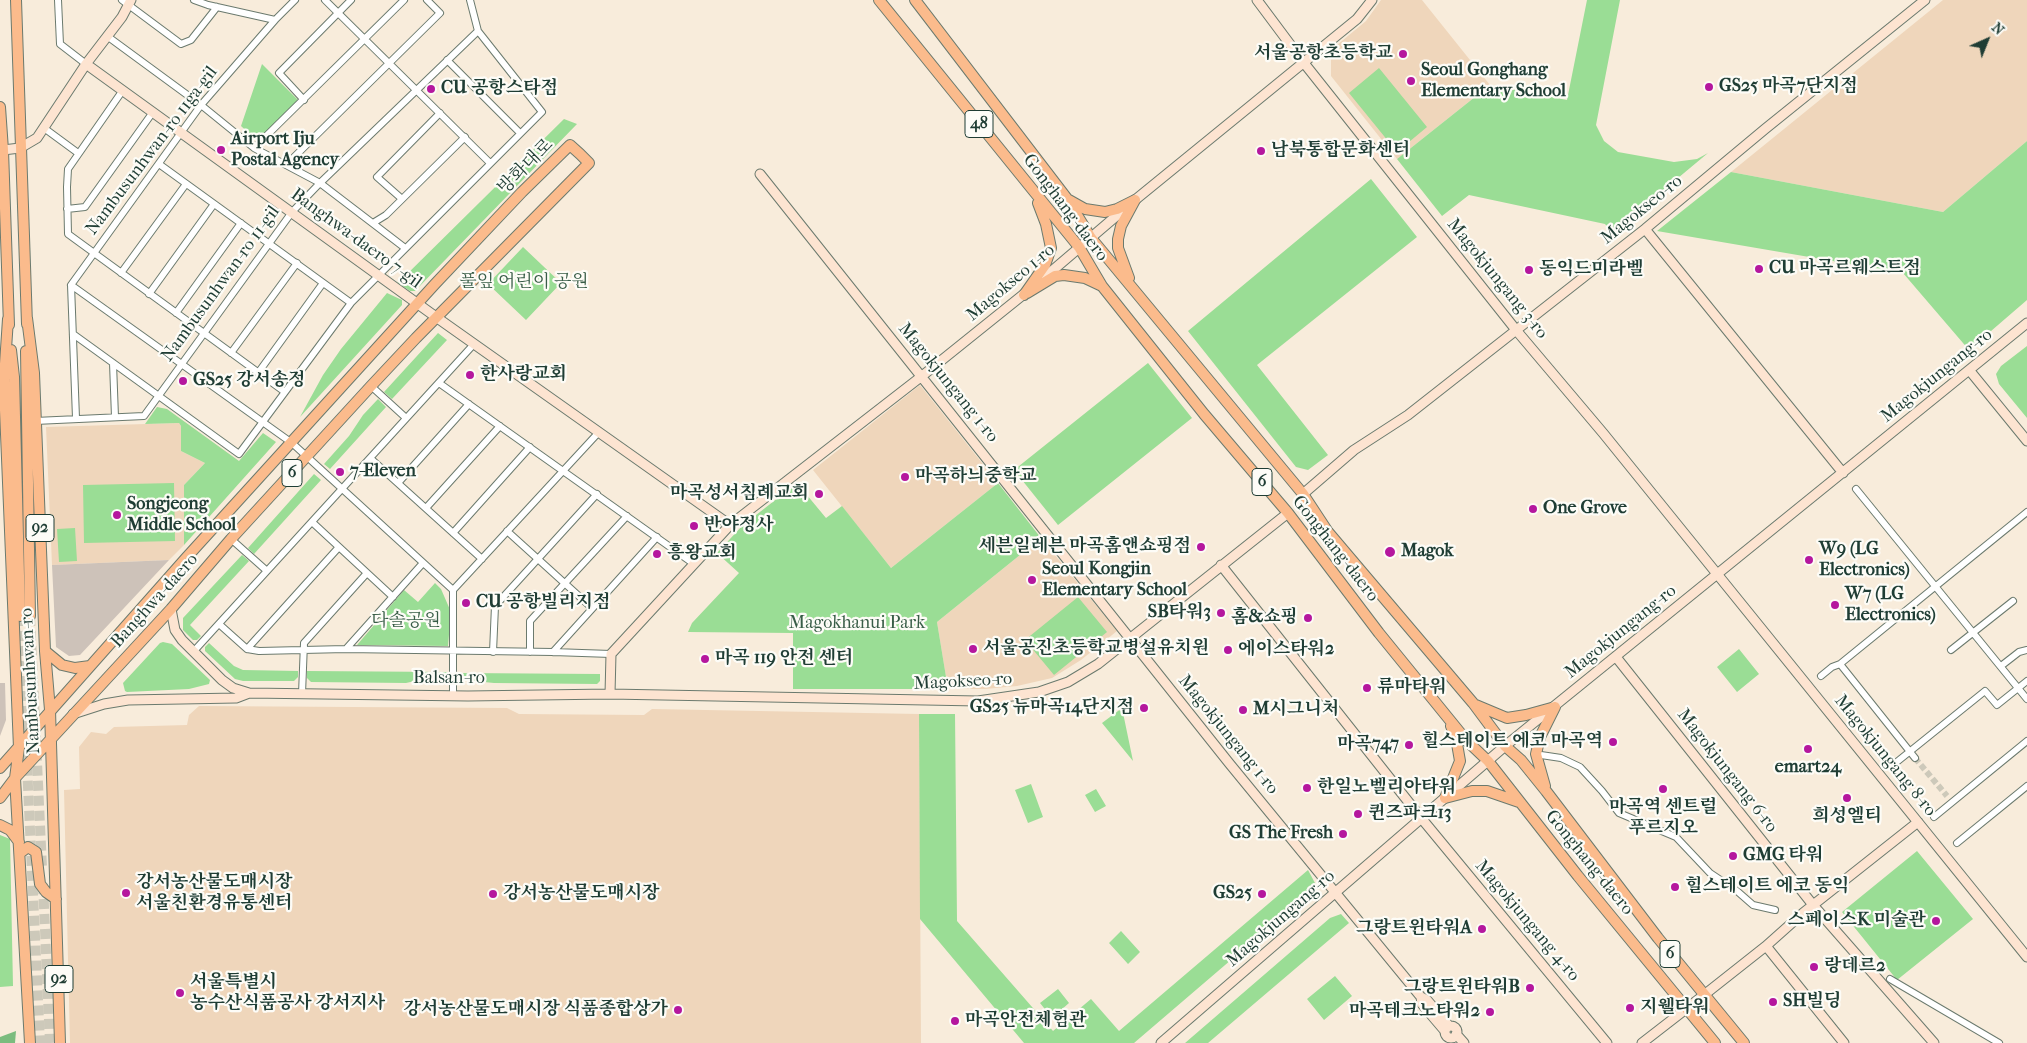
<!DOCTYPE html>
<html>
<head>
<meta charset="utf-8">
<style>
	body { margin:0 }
	#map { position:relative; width:2027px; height:1043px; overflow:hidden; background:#f8ecdb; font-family:"IM FELL French Canon",serif }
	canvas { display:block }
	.north { position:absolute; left:1962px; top:15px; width:50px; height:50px; -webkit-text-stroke:4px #fdfcf7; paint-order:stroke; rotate:44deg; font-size:14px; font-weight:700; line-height:20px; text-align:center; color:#1f3d34 }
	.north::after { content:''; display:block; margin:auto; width:18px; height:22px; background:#1f3d34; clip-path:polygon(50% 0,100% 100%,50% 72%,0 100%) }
</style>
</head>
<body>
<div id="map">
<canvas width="2027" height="1043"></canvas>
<div class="north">N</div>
</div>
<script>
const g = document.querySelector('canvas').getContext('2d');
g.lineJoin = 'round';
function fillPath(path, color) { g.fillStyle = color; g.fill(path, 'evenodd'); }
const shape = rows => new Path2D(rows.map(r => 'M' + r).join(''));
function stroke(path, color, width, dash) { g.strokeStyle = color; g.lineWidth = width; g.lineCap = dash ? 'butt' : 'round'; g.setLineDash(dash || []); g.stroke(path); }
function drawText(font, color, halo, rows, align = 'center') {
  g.font = font + ' "IM FELL French Canon","Noto Serif KR",serif'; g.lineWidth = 4.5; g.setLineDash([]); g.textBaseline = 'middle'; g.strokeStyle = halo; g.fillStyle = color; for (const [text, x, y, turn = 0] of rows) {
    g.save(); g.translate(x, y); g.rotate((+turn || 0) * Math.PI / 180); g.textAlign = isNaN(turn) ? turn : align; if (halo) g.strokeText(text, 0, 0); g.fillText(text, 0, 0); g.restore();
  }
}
fillPath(shape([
	[1381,0,1422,0,1490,85,1397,159,1331,76,1331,50,1366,21],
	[1943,0,2027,0,2027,141,1943,212,1731,172],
	[920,385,998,483,891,568,813,470],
	[179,423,181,426,181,451,205,463,184,485,184,545,169,560,52,565,46,427],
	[1041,538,1117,631,1081,660,1052,678,1017,686,985,689,948,689,937,622],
	[199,706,507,708,519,714,644,715,652,709,919,714,921,1043,70,1043,64,790,80,789,79,747,91,732,106,734,114,727,187,725,189,715]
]), '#efd6bb');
fillPath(shape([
	[169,560,80,655,69,656,56,647,52,565],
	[0,683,5,683,6,720,0,736]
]), '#cdc2b9');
fillPath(shape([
	[1587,0,1620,0,1596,125,1604,141,1618,152,1674,162,1697,159,1708,153,1612,233,1605,224,1469,195,1442,216,1397,159,1490,85,1567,100],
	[262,64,298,100,257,141,241,126],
	[1379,68,1427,127,1397,152,1349,93],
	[564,119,577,124,415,291,410,291,398,283],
	[2027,141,2027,300,1969,350,1903,273,1657,231,1731,172,1943,212],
	[1371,179,1417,237,1257,365,1328,455,1308,470,1296,467,1188,331],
	[523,247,561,283,526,320,488,284],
	[387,293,402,300,402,305,300,417,323,375,341,349],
	[438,333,447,340,392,399,384,392],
	[2027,346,2027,418,1999,384,1996,374,2001,366],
	[1148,363,1192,418,1058,525,1014,470],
	[378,399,386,407,330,469,324,464,349,436,363,415],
	[157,407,167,409,239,461,263,433,276,442,184,545,184,485,205,463,181,451,181,426,179,423,145,424],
	[314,474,321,480,254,554,248,548],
	[174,483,175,541,84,543,83,485],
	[797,483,826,518,842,506,891,568,998,483,1041,538,937,622,948,689,793,689,793,633,688,632,692,623,739,573,717,553,742,526],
	[75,528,77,561,59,562,57,529],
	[242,555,249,561,190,625,201,636,197,640,193,640,183,630,183,618],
	[435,583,441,589,451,612,448,646,357,645,404,590,418,602],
	[1078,597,1107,632,1054,675,1025,640],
	[163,642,172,644,210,680,209,684,189,689,127,692,125,691,123,683,160,643],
	[209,643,234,666,243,670,298,671,298,677,294,681,243,681,235,679,205,651,205,647],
	[1739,649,1759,674,1737,692,1717,667],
	[307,671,447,672,447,677,444,680,424,679,406,683,311,682,307,678],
	[461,673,600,674,600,681,597,684,494,683,464,680,461,678],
	[1122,708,1133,761,1102,723],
	[919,714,955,714,957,921,1053,1031,1091,999,1119,1031,1308,870,1315,883,1308,894,1134,1043,1024,1043,920,919],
	[1031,784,1043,817,1028,823,1015,790],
	[1096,789,1106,806,1095,812,1085,795],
	[0,835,10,839,13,986,0,987],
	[1917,851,1973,919,1897,980,1842,912],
	[1341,914,1349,923,1208,1043,1185,1043,1330,918],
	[1121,931,1140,952,1128,964,1109,943],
	[1335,976,1352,996,1324,1020,1307,999],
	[1058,989,1069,1003,1052,1018,1040,1003]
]), '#9add95');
fillPath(shape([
	[16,1031,15,1043,0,1043,0,1037]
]), '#7bbc7e');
stroke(shape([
	[1915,758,1947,796]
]), '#cdc9ba', 6, [6, 3]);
stroke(shape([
	[20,616,40,1043],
	[30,616,42,867],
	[43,884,50,1043]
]), '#cdc9ba', 10, [10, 5]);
const street = shape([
	[58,0,60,44,86,64],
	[122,0,181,44,191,40,217,7],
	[194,0,208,5,275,20],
	[325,0,490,163],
	[107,36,201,105,254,148,320,183,405,248],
	[447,60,520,133],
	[123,90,68,169,67,187,68,234,285,392],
	[304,100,279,73,351,0],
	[44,128,78,153],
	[254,148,404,0],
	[159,164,351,303],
	[286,165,440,13,427,0],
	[402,199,377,177,440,113],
	[67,209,85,207,153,112],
	[373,223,386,215,465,137],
	[121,273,186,184],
	[71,285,292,443,453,590,453,696],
	[149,294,214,204],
	[176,313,241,223],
	[73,334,239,454,351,303,542,112,478,31,470,0],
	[231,353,297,263],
	[113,363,115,417],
	[258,373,323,283],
	[439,383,694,564],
	[371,386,406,418],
	[76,418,71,285,201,105,275,20,295,0],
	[35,421,144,416,292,212,320,183,478,31],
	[370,458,482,559],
	[398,483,469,404],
	[1856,489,2027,699],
	[426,508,500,426],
	[312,522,393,597],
	[507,531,592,608],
	[453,533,530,447],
	[231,539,267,571],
	[453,590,599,432],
	[219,624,247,649,259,651,346,649,553,652,611,654],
	[247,649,339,547],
	[346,649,423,563],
	[1951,650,2013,601],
	[194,651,474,344],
	[493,652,495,606,597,494],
	[530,652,530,621,627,516],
	[553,652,657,537],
	[1840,664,1915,758],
	[2001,666,2019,652,2027,650],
	[1821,676,1832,667,1840,664,2027,512],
	[302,694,304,643,367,573],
	[1541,755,1561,758,1580,767,1602,791,1619,813,1676,837,1710,873,1737,891,1753,905,1775,910],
	[1893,765,1985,691,1997,705,2027,681],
	[1934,817,2027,741],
	[1957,843,2027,786],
	[1890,979,1999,1043]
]);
const secondary = shape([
	[1257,0,1304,63,1516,330,1603,433,2027,957],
	[86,64,436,317,730,525],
	[3,150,20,148,37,138,86,64,122,17,131,0],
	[760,174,1229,763,1421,997,1422,1004,1445,1031],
	[1645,229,1843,473],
	[1039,282,1135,200,1357,19,1372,0],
	[1970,371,2027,441],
	[1303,494,1354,450,1408,415,1645,229,1765,129,1925,0],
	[1221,565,1422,819,1607,1043],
	[171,609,175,630,182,640,222,680,233,688,249,693,468,696,610,694,978,701,1039,692,1068,682,1098,664,1288,513],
	[1616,657,1813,905,1934,1043],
	[610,694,611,654,730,525,922,376,1029,290],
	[73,714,104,704,128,700,236,698,249,693],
	[1766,946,1844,1043],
	[1421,997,1427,1000,1449,1026],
	'1445 1032a6 6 0 1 1 12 0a6 6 0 1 1-12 0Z',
	[1456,1034,1464,1043],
	[1161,1043,1505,746,2027,323],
	[1642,1043,1704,995,1766,946,1803,913,1918,822]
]);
const primary = shape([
	[16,0,27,324],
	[879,0,1079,247,1102,286,1204,414,1288,513,1379,633,1466,740,1488,761,1578,876,1715,1043],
	[915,0,1068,200,1091,238,1303,494,1328,532,1473,703,1505,746,1521,760,1546,791,1658,938,1744,1043],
	[0,107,3,150,9,325],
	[1069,200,1085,209,1105,212,1117,209,1135,200],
	[1129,278,1118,248,1118,239,1121,226,1135,200],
	[1027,293,1055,276,1064,275,1085,278,1102,286],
	[1024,295,1045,265,1051,248,1046,224,1038,203],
	[27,318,34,373,45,651,50,710,60,1043],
	[8,319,4,379,5,410,19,748,15,778,30,1043],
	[11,350,14,377,20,616],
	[26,351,30,616],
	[45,651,62,665,75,668,90,666],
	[1476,705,1507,718,1526,715,1555,707],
	[0,768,186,558,435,284,522,192,570,145,580,154,589,163,416,338,371,386,231,539,171,609,15,778,0,798],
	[1545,786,1536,754,1540,737,1555,707],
	[1445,798,1460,761,1456,738,1451,726],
	[1445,798,1472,791,1487,791,1519,802],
	[0,825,10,830,19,842],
	[20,853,28,847,36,852,40,884,46,892,56,899]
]);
stroke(street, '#6b7a6e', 8);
stroke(secondary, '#6b7a6e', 11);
stroke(primary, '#6b7a6e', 12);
stroke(street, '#fff', 6);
stroke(secondary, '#fde4d1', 9);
stroke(primary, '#fbbb8c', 10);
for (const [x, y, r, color] of [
	[1403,54,5,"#b5179e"],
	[1411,81,5,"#b5179e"],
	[1709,87,5,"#b5179e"],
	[431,89,5,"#b5179e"],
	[221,150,5,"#b5179e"],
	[1261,151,5,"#b5179e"],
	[1759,269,5,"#b5179e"],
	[1529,270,5,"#b5179e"],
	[470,375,5,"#b5179e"],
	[183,381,5,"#b5179e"],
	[340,472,5,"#b5179e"],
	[905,477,5,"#b5179e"],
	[819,494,5,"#b5179e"],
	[1533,509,5,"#b5179e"],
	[117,515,5,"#b5179e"],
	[694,526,5,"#b5179e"],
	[1201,547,5,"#b5179e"],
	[1390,552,6,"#b5179e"],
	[657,554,5,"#b5179e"],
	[1809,560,5,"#b5179e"],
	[1032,580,5,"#b5179e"],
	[466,603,5,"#b5179e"],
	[1835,605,5,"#b5179e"],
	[1221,613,5,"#b5179e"],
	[1308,618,5,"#b5179e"],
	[973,649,5,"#b5179e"],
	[1228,650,5,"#b5179e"],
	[705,659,5,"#b5179e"],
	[1367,688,5,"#b5179e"],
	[1144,708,5,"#b5179e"],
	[1243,710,5,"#b5179e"],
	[1613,742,5,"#b5179e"],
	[1409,745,5,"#b5179e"],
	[1808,749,5,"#b5179e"],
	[1307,788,5,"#b5179e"],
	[1663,789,5,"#b5179e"],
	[1847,798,5,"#b5179e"],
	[1358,814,5,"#b5179e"],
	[1343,834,5,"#b5179e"],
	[1733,856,5,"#b5179e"],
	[1675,887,5,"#b5179e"],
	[126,893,5,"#b5179e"],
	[493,894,5,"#b5179e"],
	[1262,894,5,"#b5179e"],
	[1936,921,5,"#b5179e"],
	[1482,929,5,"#b5179e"],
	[1814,967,5,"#b5179e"],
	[1530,988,5,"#b5179e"],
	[180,993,5,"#b5179e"],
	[1773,1002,5,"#b5179e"],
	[1630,1008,5,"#b5179e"],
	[678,1010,5,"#b5179e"],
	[1490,1012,5,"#b5179e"],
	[955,1021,5,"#b5179e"]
]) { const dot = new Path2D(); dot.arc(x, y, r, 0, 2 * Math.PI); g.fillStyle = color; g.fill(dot); stroke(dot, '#fdfcf7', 2); }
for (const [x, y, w] of [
	[979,124,28],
	[292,473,20],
	[1262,482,20],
	[40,528,28],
	[1670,954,20],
	[59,979,28]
]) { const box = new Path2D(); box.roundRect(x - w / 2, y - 13.5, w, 27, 4); g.fillStyle = '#fdfcf7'; g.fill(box); stroke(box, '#1f3d34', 1); }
drawText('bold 16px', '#1f3d34', null, [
	["48",979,124],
	["6",292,473],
	["6",1262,482],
	["92",40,528],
	["6",1670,954],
	["92",59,979]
]);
drawText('bold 18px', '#1f3d34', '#fdfcf7', [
	["서울공항초등학교",1393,54,"right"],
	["Seoul Gonghang",1421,71],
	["Elementary School",1421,92],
	["GS25 마곡7단지점",1719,87],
	["CU 공항스타점",441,89],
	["Airport Iju",231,140],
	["Postal Agency",231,161],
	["남북통합문화센터",1271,151],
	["CU 마곡르웨스트점",1769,269],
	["동익드미라벨",1539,270],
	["한사랑교회",480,375],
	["GS25 강서송정",193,381],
	["7-Eleven",350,472],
	["마곡하늬중학교",915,477],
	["마곡성서침례교회",809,494,"right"],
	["Songjeong",127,505],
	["Middle School",127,526],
	["One Grove",1543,509],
	["반야정사",704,526],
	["세븐일레븐 마곡홈앤쇼핑점",1191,547,"right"],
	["W9 (LG",1819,550],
	["Electronics)",1819,571],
	["Magok",1401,552],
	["흥왕교회",667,554],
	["Seoul Kongjin",1042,570],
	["Elementary School",1042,591],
	["W7 (LG",1845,595],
	["Electronics)",1845,616],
	["CU 공항빌리지점",476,603],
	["SB타워3",1211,613,"right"],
	["홈&쇼핑",1298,618,"right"],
	["서울공진초등학교병설유치원",983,649],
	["에이스타워2",1238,650],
	["마곡 119 안전 센터",715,659],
	["류마타워",1377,688],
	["GS25 뉴마곡14단지점",1134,708,"right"],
	["M시그니처",1253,710],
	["힐스테이트 에코 마곡역",1603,742,"right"],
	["마곡747",1399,745,"right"],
	["emart24",1808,768,"center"],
	["한일노벨리아타워",1317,788],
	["마곡역 센트럴",1663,808,"center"],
	["푸르지오",1663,829,"center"],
	["퀸즈파크13",1368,814],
	["희성엘티",1847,817,"center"],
	["GS The Fresh",1333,834,"right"],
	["GMG 타워",1743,856],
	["강서농산물도매시장",136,883],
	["서울친환경유통센터",136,904],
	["힐스테이트 에코 동익",1685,887],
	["강서농산물도매시장",503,894],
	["GS25",1252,894,"right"],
	["스페이스K 미술관",1926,921,"right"],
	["그랑트윈타워A",1472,929,"right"],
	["랑데르2",1824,967],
	["서울특별시",190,983],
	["농수산식품공사 강서지사",190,1004],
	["그랑트윈타워B",1520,988,"right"],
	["SH빌딩",1783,1002],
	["지웰타워",1640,1008],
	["강서농산물도매시장 식품종합상가",668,1010,"right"],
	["마곡테크노타워2",1480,1012,"right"],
	["마곡안전체험관",965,1021]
], 'left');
drawText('18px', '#1f3d34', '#fdfcf7', [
	["Nambusunhwan-ro 11ga-gil",152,151,-53],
	["방화대로",526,167,-45],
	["Gonghang-daero",1065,208,53],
	["Magokseo-ro",1642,210,-39],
	["Banghwa-daero 7-gil",356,239,36],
	["Magokjungang 3-ro",1497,279,51],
	["Magokseo 1-ro",1011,283,-40],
	["Nambusunhwan-ro 11-gil",221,284,-54],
	["Magokjungang-ro",1937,376,-39],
	["Magokjungang 1-ro",948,383,51],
	["Gonghang-daero",1335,549,52],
	["Banghwa-daero",155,601,-48],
	["Magokjungang-ro",1621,632,-39],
	["Balsan-ro",449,679],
	["Nambusunhwan-ro",31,681,-93],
	["Magokseo-ro",963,682,-3],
	["Magokjungang 1-ro",1228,735,51],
	["Magokjungang 8-ro",1885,756,51],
	["Magokjungang 6-ro",1727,771,52],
	["Gonghang-daero",1589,863,51],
	["Magokjungang-ro",1281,919,-41],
	["Magokjungang 4-ro",1527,921,50]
]);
drawText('18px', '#385d47', '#fdfcf7', [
	["풀잎 어린이 공원",524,283],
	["다솔공원",406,622],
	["Magokhanui Park",857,624]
]);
</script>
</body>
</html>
